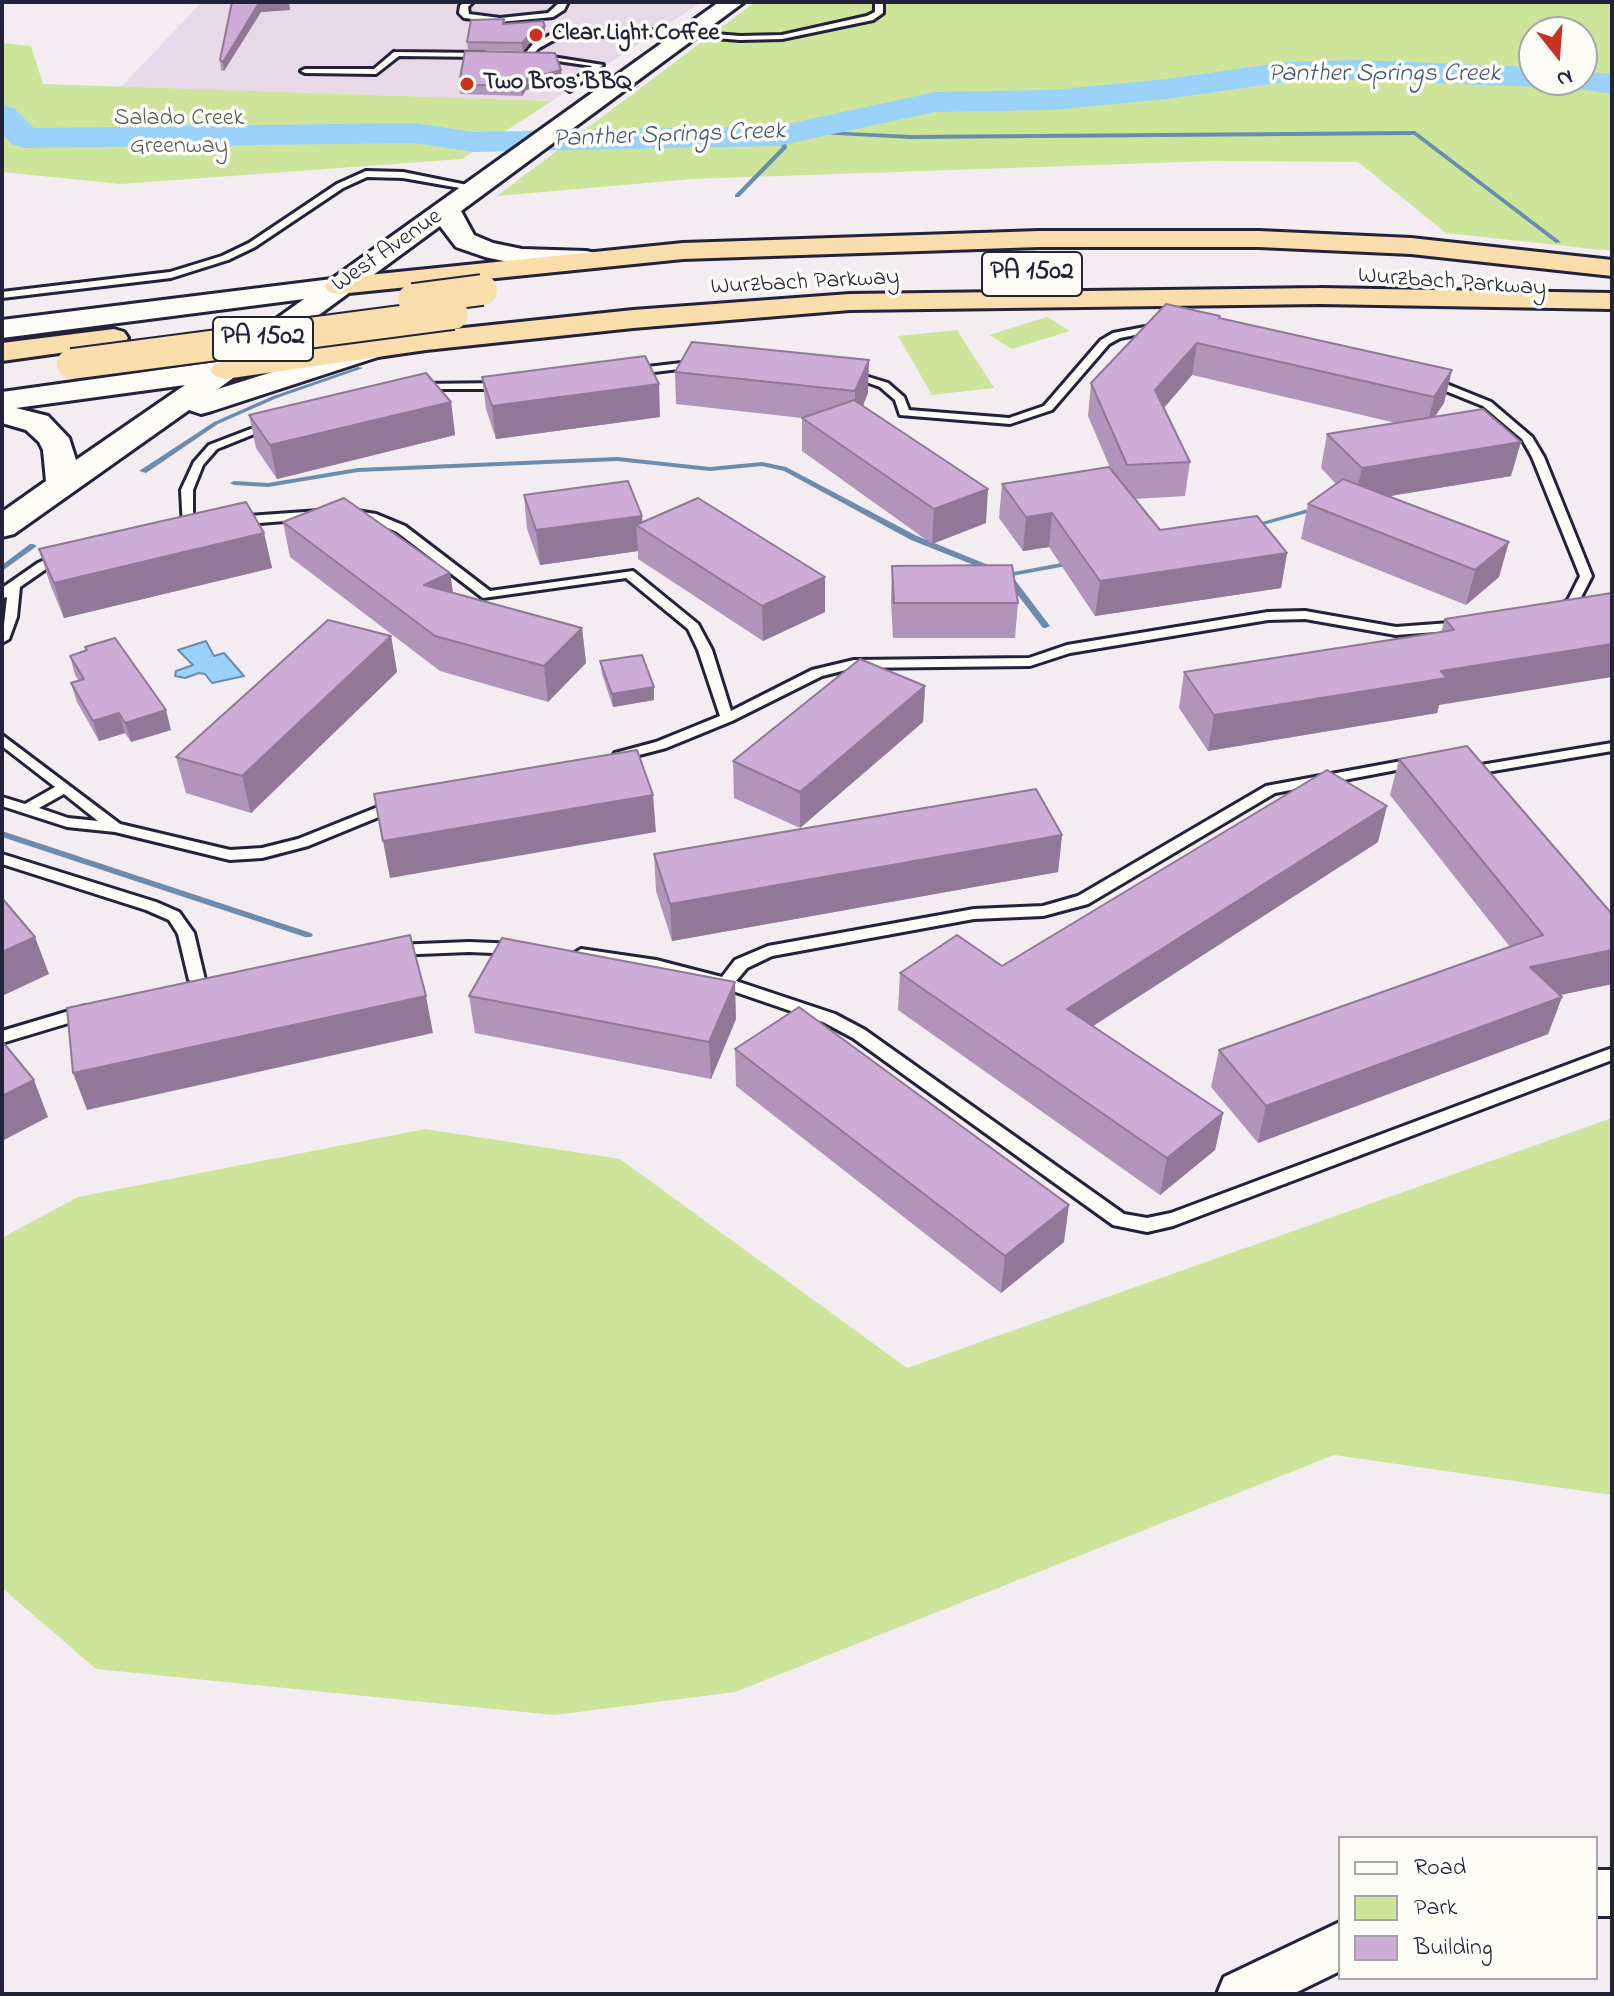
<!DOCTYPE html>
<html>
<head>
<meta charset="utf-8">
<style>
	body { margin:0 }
	#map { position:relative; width:1614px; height:1996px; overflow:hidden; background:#f3ecf1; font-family:"Indie Flower",sans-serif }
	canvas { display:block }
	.frame { position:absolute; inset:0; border:4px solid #22223b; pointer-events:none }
	.legend { position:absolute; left:1338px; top:1836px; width:260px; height:144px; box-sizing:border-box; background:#fdfcf7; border:2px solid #a5a5ac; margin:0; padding:10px 14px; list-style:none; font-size:24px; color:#22223b }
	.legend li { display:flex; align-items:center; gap:16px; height:40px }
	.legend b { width:40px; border:2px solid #a5a5ac }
	.north { position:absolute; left:1518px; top:16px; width:80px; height:80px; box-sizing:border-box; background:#fdfcf7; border:2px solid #a5a5ac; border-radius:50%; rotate:163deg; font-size:22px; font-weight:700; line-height:32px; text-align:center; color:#22223b }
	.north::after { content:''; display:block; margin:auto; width:28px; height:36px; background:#c8321e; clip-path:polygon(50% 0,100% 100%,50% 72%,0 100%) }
</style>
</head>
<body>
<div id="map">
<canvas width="1614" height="1996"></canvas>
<div class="frame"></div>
<ul class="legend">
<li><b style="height:10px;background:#fdfcf7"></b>Road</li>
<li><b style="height:22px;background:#cce59b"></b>Park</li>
<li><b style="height:22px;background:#cdacd7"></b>Building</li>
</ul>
<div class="north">N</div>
</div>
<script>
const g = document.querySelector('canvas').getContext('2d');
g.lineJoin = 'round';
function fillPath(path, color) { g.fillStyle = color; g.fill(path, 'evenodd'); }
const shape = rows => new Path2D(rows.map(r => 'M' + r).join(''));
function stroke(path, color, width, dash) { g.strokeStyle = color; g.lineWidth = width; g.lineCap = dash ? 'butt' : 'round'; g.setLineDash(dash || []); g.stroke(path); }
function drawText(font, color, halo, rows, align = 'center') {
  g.font = font + ' "Indie Flower",sans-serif'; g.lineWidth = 7; g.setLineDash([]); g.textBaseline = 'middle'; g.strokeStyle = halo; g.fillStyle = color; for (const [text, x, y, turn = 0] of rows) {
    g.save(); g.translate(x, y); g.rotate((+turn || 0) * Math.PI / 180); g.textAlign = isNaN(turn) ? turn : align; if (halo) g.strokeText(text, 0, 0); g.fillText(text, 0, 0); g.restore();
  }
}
fillPath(shape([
	[202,2,702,2,552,101,121,87]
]), '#e8d9e9');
fillPath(shape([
	[755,2,1612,2,1612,251,1446,233,1358,162,1213,161,692,179,497,196],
	[1534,32,1582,32,1582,80,1534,80],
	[2,43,31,46,43,84,552,101,462,159,121,184,2,172],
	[1047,317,1070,331,1012,349,989,335],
	[957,330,994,388,932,395,898,336],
	[1612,1118,1612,1495,1334,1455,735,1692,554,1715,96,1669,2,1588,2,1238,78,1197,425,1129,620,1159,907,1368]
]), '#cce59b');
const water = shape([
	[206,641,214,656,224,653,244,676,212,683,205,674,199,673,185,678,175,676,176,671,193,665,178,650,206,641]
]);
fillPath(water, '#9bd2fa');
stroke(water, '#6b8cae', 2);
fillPath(shape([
	[803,130,911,135,1415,131,1561,242,1556,243,1414,135,911,139,801,133,801,131,803,130],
	[781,133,784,135,787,148,739,197,735,197,735,195,782,147,778,135,781,133],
	[358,367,363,368,277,398,218,424,146,473,139,471,214,422,273,396,358,367],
	[617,457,710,467,762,462,786,467,917,536,1008,573,1072,561,1076,563,1072,565,1012,576,1050,626,1046,628,1043,628,1004,577,911,540,784,471,762,466,710,471,617,461,358,472,268,487,234,485,230,483,234,481,268,483,358,468,617,457],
	[1315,507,1318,507,1322,509,1252,528,1248,526,1315,507],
	[30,544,33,544,37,546,2,571,2,565,30,544],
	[2,831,311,933,313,935,311,937,305,937,2,837,2,831]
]), '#6b8cae');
fillPath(shape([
	[1359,60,1534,67,1534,80,1548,80,1534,87,1359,80,1285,82,1166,99,1052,110,935,112,778,146,474,152,414,143,25,148,13,145,2,134,2,105,14,108,34,128,414,123,474,132,778,126,935,92,1052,90,1166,79,1285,62,1359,60],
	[1582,71,1612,74,1612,94,1564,87,1559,80,1582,80,1582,71]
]), '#9bd2fa');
const service = shape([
	[464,2,473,2,468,7,469,14,500,18,548,13,560,2,568,2,564,10,553,17,500,22,464,18,459,13,460,6,464,2],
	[875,2,883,2,883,13,873,20,782,39,740,40,666,34,559,37,539,48,533,54,603,65,570,91,566,88,567,86,592,66,523,56,533,44,554,33,570,31,666,30,740,36,782,35,867,16,875,12,875,2],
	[394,52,484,53,488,55,484,57,399,56,376,74,305,73,301,71,305,69,374,69,394,52],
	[366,171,403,172,482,188,477,191,403,178,367,177,343,188,255,247,228,260,171,278,2,298,2,292,170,272,222,256,249,243,337,184,366,171],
	[1161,324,1165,325,1165,329,1120,338,1109,344,1052,410,1010,424,900,415,895,400,880,387,844,374,849,371,888,383,904,397,909,410,1009,418,1044,406,1101,340,1113,333,1161,324],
	[699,361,704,364,703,366,630,375,625,372,630,369,699,361],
	[1426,379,1434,379,1491,402,1532,437,1544,457,1592,576,1577,605,1560,613,1554,609,1568,600,1580,576,1532,457,1522,439,1483,406,1426,383,1426,379],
	[419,384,504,383,509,386,504,389,415,389,415,385,419,384],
	[269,422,279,424,217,449,203,465,193,490,193,525,187,529,183,528,181,490,194,462,209,445,269,422],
	[350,510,376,514,405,526,490,591,633,571,698,624,712,650,731,711,812,670,854,660,1029,658,1067,645,1268,612,1305,611,1396,627,1463,622,1469,626,1463,630,1396,635,1305,619,1268,620,1070,653,1030,666,854,668,822,676,732,721,666,748,620,760,613,756,615,753,656,742,720,716,698,650,688,629,626,578,483,598,397,532,369,520,346,517,344,514,350,510],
	[319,511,323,512,323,518,234,525,228,521,234,517,319,511],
	[63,552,69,556,67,559,46,569,20,587,17,617,9,639,2,643,7,597,2,598,2,588,38,563,63,552],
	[2,735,120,824,230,850,262,848,298,839,393,801,398,800,405,804,403,807,308,846,262,858,230,860,115,832,67,827,2,806,2,797,25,804,55,787,2,746,2,735],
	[64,794,98,821,68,818,39,808,64,794],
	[1612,743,1612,751,1481,773,1474,769,1481,765,1612,743],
	[1418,758,1423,759,1425,762,1423,765,1275,793,1088,904,1043,916,974,919,772,956,747,968,736,981,835,1014,865,1030,1124,1214,1147,1218,1171,1213,1612,1048,1612,1060,1173,1226,1147,1232,1113,1225,853,1038,823,1022,721,987,656,970,581,959,573,954,581,949,656,960,722,977,735,960,768,946,974,909,1043,906,1078,896,1266,786,1418,758],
	[2,854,156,902,179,912,194,933,205,980,203,984,197,985,189,980,178,934,169,920,146,910,2,864,2,854],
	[469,942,518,944,526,949,518,954,469,952,394,955,386,950,394,945,469,942],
	[86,1006,92,1008,94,1012,92,1016,2,1043,2,1031,86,1006]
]);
const minor = shape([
	[1596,1870,1612,1870,1612,1916,1596,1916,1596,1870],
	[1340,1922,1340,1971,1293,1994,1217,1994,1224,1977,1340,1922]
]);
const secondary = shape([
	[719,2,744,2,461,211,474,235,493,243,522,249,586,251,596,253,600,259,596,265,522,265,485,257,456,247,440,226,218,389,371,341,381,344,386,350,381,356,212,411,201,414,189,410,14,534,2,537,2,512,46,481,43,450,39,442,26,430,2,423,2,392,216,362,304,299,2,338,2,320,332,279,719,2],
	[185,385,76,460,69,438,48,416,16,408,185,385]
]);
const motorway = shape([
	[1039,231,1259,231,1411,238,1612,260,1612,276,1411,254,1259,247,1039,247,683,259,339,294,329,292,325,286,329,280,339,278,683,243,1039,231],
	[1320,288,1612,293,1612,309,1320,304,850,310,633,328,426,350,225,379,215,376,210,370,215,364,225,361,426,332,633,310,850,294,1320,288],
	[114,329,124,332,128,338,124,344,2,361,2,343,114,329]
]);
stroke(service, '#22223b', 6);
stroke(minor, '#22223b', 6);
stroke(secondary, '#22223b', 6);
stroke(motorway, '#22223b', 6);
fillPath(service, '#fdfcf7');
fillPath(minor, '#fdfcf7');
fillPath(secondary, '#fdfcf7');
fillPath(motorway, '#f9deab');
const motorwayBridge = shape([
	[413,299,482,290],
	[72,364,453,314]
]);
stroke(motorwayBridge, '#22223b', 34, []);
stroke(motorwayBridge, '#f9deab', 30);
fillPath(shape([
	[232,2,290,10,261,12,224,71,221,70,220,60],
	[504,19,505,24,545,26,545,34,532,41,523,51,468,50,467,42],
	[562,80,526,90,522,96,460,94,459,84],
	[1220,318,1452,370,1444,403,1434,417,1511,476,1389,496,1499,577,1466,605,1301,539,1308,504,1336,484,1321,468,1327,434,1396,423,1192,375,1164,408,1190,462,1185,496,1134,499,1160,530,1287,553,1281,588,1095,616,1049,547,1023,551,999,518,1002,484,1111,470,1088,416,1091,383],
	[692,342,868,393,863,406,986,523,932,544,802,451,802,418,676,404,675,372],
	[482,377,660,417,496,439,486,409],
	[451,402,455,435,277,479,256,448,249,415],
	[524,495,642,522,825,612,763,641,638,559,638,551,540,565,527,529],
	[283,522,450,573,453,592,582,628,586,663,548,702,440,671,290,557],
	[264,533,272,568,64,618,50,584,39,549],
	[892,566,1018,603,1015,638,893,638,891,601],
	[1612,593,1439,705,1437,713,1208,751,1179,708,1184,672,1441,632,1445,619],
	[391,636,397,672,251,813,186,793,176,757],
	[85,647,171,730,131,742,125,733,99,741,77,702,71,683,79,681,75,675,70,656,86,651],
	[600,661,654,687,654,700,613,707,602,674],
	[925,686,923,722,800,828,734,798,733,761],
	[1399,759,1612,914,1612,984,1560,995,1562,997,1548,1034,1258,1143,1211,1087,1219,1050,1510,947,1390,795],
	[1062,835,1058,872,672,941,656,891,654,854],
	[1378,842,1093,1026,1223,1113,1215,1150,1160,1195,898,1010,900,973,1002,966],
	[469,996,736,1019,711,1079,475,1033],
	[735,1049,1064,1242,1001,1293,736,1086]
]), '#b094b9');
fillPath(shape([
	[273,2,289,2,290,10,261,12,224,71,223,62,259,3],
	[545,26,545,34,532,41,523,51,522,43,531,33],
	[561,70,562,80,526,90,522,96,521,87,525,80],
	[1197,343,1192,375,1151,423,1155,390],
	[869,360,868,393,855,424,855,391],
	[1452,370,1444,403,1426,430,1434,397],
	[659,384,660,417,496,439,492,406],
	[451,402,455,435,277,479,270,445],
	[1521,442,1511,476,1354,502,1362,468],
	[988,489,986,523,932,544,934,509],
	[1052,513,1049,547,1023,551,1026,517],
	[642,516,643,529,636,525,638,551,540,565,536,530],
	[264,533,272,568,64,618,54,583],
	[1509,542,1499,577,1466,605,1475,570],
	[1287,553,1281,588,1095,616,1100,581],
	[450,573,455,608,424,585],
	[825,577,825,612,763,641,762,606],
	[582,628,586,663,548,702,544,666],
	[391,636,397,672,251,813,242,776],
	[1612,644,1612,677,1439,705,1437,713,1208,751,1214,715,1441,671],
	[925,686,923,722,800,828,800,792],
	[654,687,654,700,613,707,612,694],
	[166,710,171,730,131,742,125,723],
	[119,713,125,733,99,741,93,721],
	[653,795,656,832,390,878,383,841],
	[1387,806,1378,842,1062,1046,1067,1009],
	[1062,835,1058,872,672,941,670,904],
	[35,937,49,974,2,996,2,952],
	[1612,950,1612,984,1518,1004,1530,967],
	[735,982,736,1019,711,1079,709,1042],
	[426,996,433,1033,87,1110,73,1073],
	[1562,997,1548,1034,1258,1143,1266,1106],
	[34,1080,48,1117,2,1141,2,1096],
	[1223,1113,1215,1150,1160,1195,1167,1158],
	[1069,1205,1064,1242,1001,1293,1005,1256]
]), '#907896');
const building = shape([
	[232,2,273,2,259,3,223,62,220,60,232,2],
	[504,19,503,24,543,21,545,26,531,33,522,43,467,42,471,20,504,19],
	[465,51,555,53,561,70,525,80,521,87,459,84,465,51],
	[1166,304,1220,316,1219,318,1452,370,1434,397,1197,343,1155,390,1190,462,1127,465,1091,383,1166,304],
	[692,342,869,360,855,391,675,372,692,342],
	[645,356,659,384,492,406,482,377,645,356],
	[426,373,451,402,270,445,249,415,426,373],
	[854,400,988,489,934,509,802,418,854,400],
	[1483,409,1521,442,1362,468,1327,434,1483,409],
	[1109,467,1160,530,1257,516,1287,553,1100,581,1052,513,1026,517,1002,484,1109,467],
	[1343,479,1509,542,1475,570,1308,504,1343,479],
	[628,481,642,516,536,530,524,495,628,481],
	[344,498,450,573,424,585,582,628,544,666,435,636,283,522,344,498],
	[698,498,825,577,762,606,636,525,698,498],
	[246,502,264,533,54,583,39,549,246,502],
	[1012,565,1018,603,894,603,892,566,1012,565],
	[1612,593,1612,644,1441,671,1447,678,1214,715,1184,672,1454,630,1445,619,1612,593],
	[328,620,391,636,242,776,176,757,328,620],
	[115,638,166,710,125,723,119,713,93,721,71,683,84,679,70,656,87,650,85,647,115,638],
	[642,655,654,687,612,694,600,661,642,655],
	[860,659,925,686,800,792,733,761,860,659],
	[1467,746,1612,914,1612,950,1530,967,1562,997,1266,1106,1219,1050,1543,935,1399,759,1467,746],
	[637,750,653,795,383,841,374,794,637,750],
	[1327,770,1387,806,1067,1009,1223,1113,1167,1158,900,973,957,935,1002,966,1327,770],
	[1036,789,1062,835,670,904,654,854,1036,789],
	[2,898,35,937,2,952,2,898],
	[410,935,426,996,73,1073,67,1008,410,935],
	[502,938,735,982,709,1042,469,996,502,938],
	[799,1007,1069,1205,1005,1256,735,1049,799,1007],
	[2,1041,34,1080,2,1096,2,1041]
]);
fillPath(building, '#cdacd7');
stroke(building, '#907896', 2);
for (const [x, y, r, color] of [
	[536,35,8,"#c8321e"],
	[467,84,8,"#c8321e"]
]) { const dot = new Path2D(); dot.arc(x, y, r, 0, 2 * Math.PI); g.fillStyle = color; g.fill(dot); stroke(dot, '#fdfcf7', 3); }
drawText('bold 24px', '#22223b', '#fdfcf7', [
	["Clear Light Coffee",552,35],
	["Two Bros BBQ",483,84]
], 'left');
drawText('24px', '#555c58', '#fdfcf7', [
	["Salado Creek",179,120],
	["Greenway",179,148]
]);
drawText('24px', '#22223b', '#fdfcf7', [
	["West Avenue",388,252,-35],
	["Wurzbach Parkway",805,284,-3],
	["Wurzbach Parkway",1452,284,4]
]);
drawText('italic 26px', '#465774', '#fdfcf7', [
	["Panther Springs Creek",1384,76],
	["Panther Springs Creek",669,137,-2]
]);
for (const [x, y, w] of [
	[1032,274,100],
	[263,339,100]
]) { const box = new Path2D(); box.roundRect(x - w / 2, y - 22, w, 44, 6); g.fillStyle = '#fdfcf7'; g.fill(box); stroke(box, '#22223b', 2); }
drawText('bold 26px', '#22223b', null, [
	["PA 1502",1032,274],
	["PA 1502",263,339]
]);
</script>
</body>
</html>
